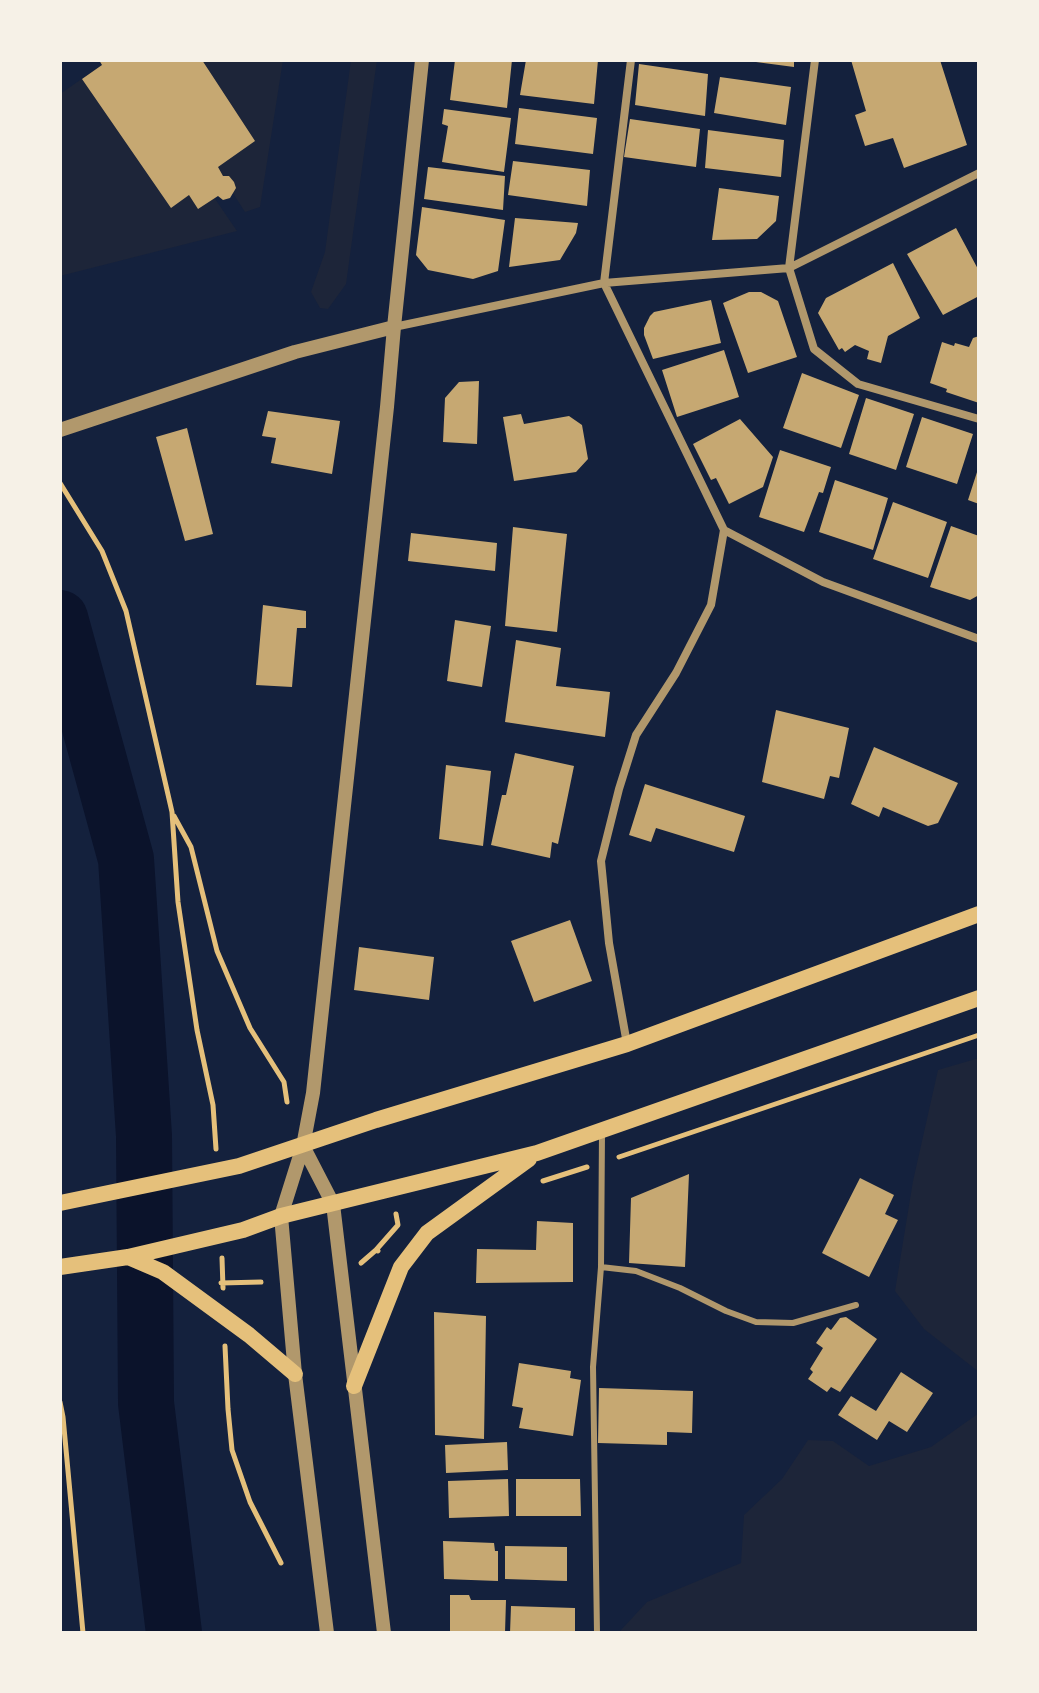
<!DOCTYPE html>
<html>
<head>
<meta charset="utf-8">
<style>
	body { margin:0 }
	#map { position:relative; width:1039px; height:1693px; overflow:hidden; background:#14213d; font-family:"Open Sans",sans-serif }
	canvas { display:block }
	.frame { position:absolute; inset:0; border:62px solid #f6f1e7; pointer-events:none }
</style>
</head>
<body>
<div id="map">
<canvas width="1039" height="1693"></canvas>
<div class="frame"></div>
</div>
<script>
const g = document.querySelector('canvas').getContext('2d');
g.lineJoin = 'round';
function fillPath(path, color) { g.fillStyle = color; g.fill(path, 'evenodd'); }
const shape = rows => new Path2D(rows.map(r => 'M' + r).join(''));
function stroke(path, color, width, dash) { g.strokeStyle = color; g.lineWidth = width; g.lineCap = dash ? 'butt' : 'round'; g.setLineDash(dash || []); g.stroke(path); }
fillPath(shape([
	[109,60,283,60,260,207,245,212,211,159,196,171,237,231,60,276,60,94],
	[351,60,377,60,346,284,328,309,320,308,311,292,325,252],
	[979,1058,979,1372,924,1329,895,1291,913,1181,938,1070],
	[979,1413,979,1633,621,1633,621,1630,647,1602,741,1563,744,1515,782,1479,808,1440,833,1441,869,1466,931,1447]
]), '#1d2539');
stroke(shape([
	[60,618,126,859,144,1136,146,1403,174,1633]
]), '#0b132b', 56);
fillPath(shape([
	[99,60,202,60,255,141,218,167,223,176,229,176,234,182,236,188,230,198,223,200,218,196,198,209,189,195,171,208,82,79,102,65],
	[455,60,512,60,507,108,450,100],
	[526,60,598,60,594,104,520,95],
	[756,60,794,60,794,67,756,62],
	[851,60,940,60,967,145,904,168,893,138,865,146,855,115,866,111],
	[639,64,708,74,705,116,635,105],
	[720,77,791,87,786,125,714,113],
	[519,108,597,118,593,154,515,144],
	[444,109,511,118,504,172,442,162,448,126,442,124],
	[630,119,700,129,696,167,624,157],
	[708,130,784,140,781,177,705,168],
	[513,161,590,170,587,206,508,195],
	[428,167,505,176,503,210,424,199],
	[719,188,779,196,776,221,757,239,712,240],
	[422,207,505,220,498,271,473,279,428,270,416,255],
	[515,218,578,223,576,233,560,260,509,267],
	[956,228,979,271,979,296,943,315,907,254],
	[893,263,920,318,888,336,881,363,867,359,869,351,855,345,845,352,842,348,839,350,818,313,826,298],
	[749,292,761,292,778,301,797,357,748,373,723,303],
	[711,300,721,343,653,359,644,335,644,328,650,316,654,312],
	[979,336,979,403,946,392,947,389,930,383,942,342,954,346,955,343,969,347,973,338],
	[724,350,739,397,677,417,662,370],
	[802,373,859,395,841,448,783,428],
	[479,381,477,444,443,442,445,398,459,382],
	[866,398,914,414,896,470,849,454],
	[268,411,340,421,332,474,271,463,276,438,262,436],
	[521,414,524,424,569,416,582,425,588,459,576,472,514,481,503,417],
	[922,417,973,434,957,484,906,467],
	[740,419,773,457,763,487,729,504,716,478,711,480,693,444],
	[187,428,213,534,185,541,156,437],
	[780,450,831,467,823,493,819,492,804,532,759,517],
	[978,469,979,469,979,504,968,500],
	[835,480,888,498,873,550,819,532],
	[893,502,947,522,928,578,873,559],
	[951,526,979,536,979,595,970,600,930,587],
	[513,527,567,534,557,632,505,626],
	[411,533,497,543,495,571,408,561],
	[263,605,306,611,306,628,297,628,292,687,256,685],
	[455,620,491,626,482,687,447,681],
	[516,640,561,648,556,686,610,692,605,737,505,722],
	[776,710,849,728,839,778,830,776,824,799,762,782],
	[874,747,958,783,938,823,928,826,883,807,879,817,851,804],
	[515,753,574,766,558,844,552,842,550,858,491,845,502,795,506,795],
	[446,765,491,771,483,846,439,839],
	[645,784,745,816,734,852,656,828,651,842,629,835],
	[570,920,592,981,534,1002,511,941],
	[359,947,434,957,429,1000,354,990],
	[689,1174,685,1267,629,1263,631,1198],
	[860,1178,894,1195,885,1214,898,1220,869,1277,822,1253],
	[537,1221,573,1223,573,1282,476,1283,477,1249,536,1250],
	[434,1312,486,1316,484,1439,435,1435],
	[846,1317,877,1339,840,1392,831,1387,827,1392,808,1379,813,1372,810,1369,823,1348,816,1343,827,1327,831,1330,840,1318],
	[519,1363,571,1371,570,1378,581,1380,573,1436,519,1428,523,1408,512,1406],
	[901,1372,933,1393,907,1432,889,1421,877,1440,838,1415,851,1396,876,1411],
	[599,1388,693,1391,692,1433,667,1432,667,1445,598,1443],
	[507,1442,508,1470,446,1473,445,1445],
	[508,1479,509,1516,449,1518,448,1481],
	[516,1479,580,1479,581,1516,516,1516],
	[443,1541,494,1543,495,1551,498,1551,498,1581,444,1579],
	[505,1546,567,1547,567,1581,505,1579],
	[450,1595,469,1595,471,1600,506,1600,505,1633,450,1633],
	[511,1606,575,1608,575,1633,510,1633]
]), '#c6a872');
stroke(shape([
	[60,483,102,551,126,611,172,812,178,902,197,1030,213,1105,216,1149],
	[174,816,191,847,217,951,250,1028,284,1082,287,1102],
	[619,1157,979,1035],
	[543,1181,587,1167],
	[376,1250,398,1225,396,1214],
	[222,1258,223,1288],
	[361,1263,376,1250,378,1251],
	[221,1283,261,1282],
	[225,1346,228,1409,232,1450,250,1502,281,1563],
	[60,1402,63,1417,83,1633]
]), '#e5c07b', 5);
stroke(shape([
	[601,1267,636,1271,680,1288,726,1311,756,1322,793,1323,856,1305],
	[597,1633,593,1367,601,1267,602,1133]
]), '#b1986c', 6);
stroke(shape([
	[631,60,604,283,724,530,823,582,979,639],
	[815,60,789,268,814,349,858,384,979,419],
	[394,327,604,283,789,268,979,173],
	[627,1044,609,943,601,861,619,789,636,735,676,673,711,605,724,530]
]), '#b1986c', 8);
stroke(shape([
	[60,430,295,352,394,327],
	[303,1146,333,1204,384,1633],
	[327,1633,295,1374,281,1216,303,1146,313,1093,387,407,394,327,422,60]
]), '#b1986c', 14);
stroke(shape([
	[60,1203,239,1166,376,1120,627,1044,979,914],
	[128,1257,163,1272,249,1335,295,1374],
	[60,1267,128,1257,243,1230,281,1216,537,1153,979,998],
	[354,1386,401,1267,427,1233,529,1159]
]), '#e5c07b', 16);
</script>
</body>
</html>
